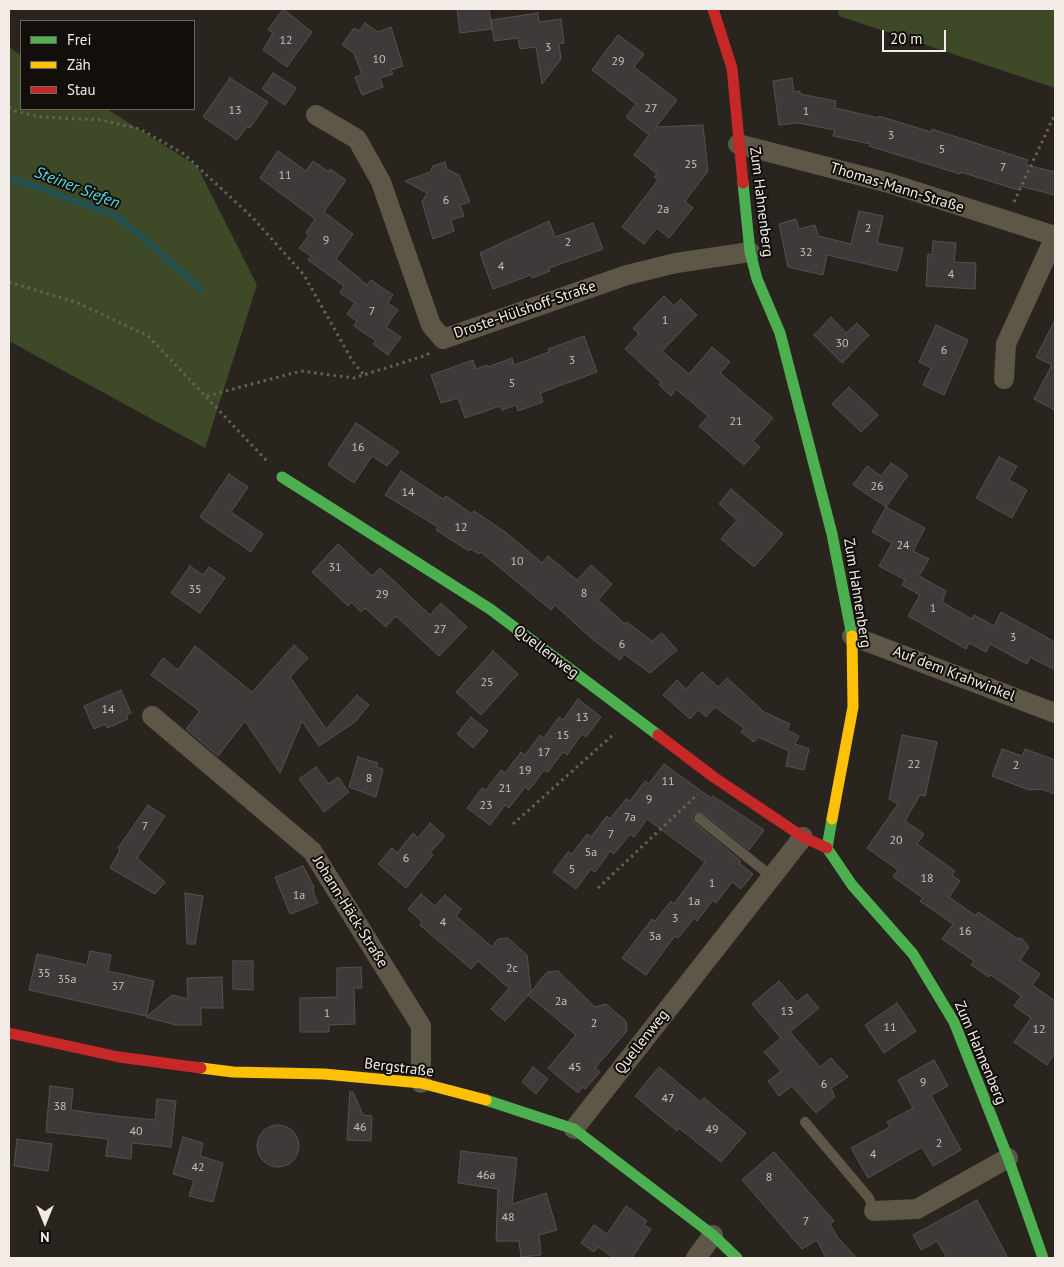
<!DOCTYPE html>
<html>
<head>
<meta charset="utf-8">
<style>
	body { margin:0 }
	#map { position:relative; width:1064px; height:1267px; overflow:hidden; background:#2a241f; font-family:"PT Sans",sans-serif }
	canvas { display:block }
	.frame { position:absolute; inset:0; border:10px solid #f3ece6; pointer-events:none }
	.legend { position:absolute; left:20px; top:20px; width:175px; height:90px; box-sizing:border-box; background:#120e0a; border:1px solid #6c6762; margin:0; padding:6px 9px; list-style:none; font-size:15px; color:#f3ece6 }
	.legend li { display:flex; align-items:center; gap:10px; height:25px }
	.legend b { width:25px; border:1px solid #6c6762 }
	.north { position:absolute; left:20px; top:1197px; width:50px; height:50px; -webkit-text-stroke:4px #120e0a; paint-order:stroke; rotate:180deg; font-size:14px; font-weight:700; line-height:20px; text-align:center; color:#f3ece6 }
	.north::after { content:''; display:block; margin:auto; width:18px; height:22px; background:#f3ece6; clip-path:polygon(50% 0,100% 100%,50% 72%,0 100%) }
	.scale { position:absolute; left:882px; top:30px; width:64px; height:22px; box-sizing:border-box; border:2px solid #f3ece6; border-top:0; padding-left:6px; font-size:15px; line-height:18px; white-space:nowrap; color:#f3ece6; -webkit-text-stroke:4px #120e0a; paint-order:stroke }
</style>
</head>
<body>
<div id="map">
<canvas width="1064" height="1267"></canvas>
<div class="frame"></div>
<ul class="legend">
<li><b style="height:6px;background:#4caf50"></b>Frei</li>
<li><b style="height:6px;background:#ffc107"></b>Zäh</li>
<li><b style="height:6px;background:#c62828"></b>Stau</li>
</ul>
<div class="north">N</div>
<div class="scale">20 m</div>
</div>
<script>
const g = document.querySelector('canvas').getContext('2d');
g.lineJoin = 'round';
function fillPath(path, color) { g.fillStyle = color; g.fill(path, 'evenodd'); }
const shape = rows => new Path2D(rows.map(r => 'M' + r).join(''));
function stroke(path, color, width, dash) { g.strokeStyle = color; g.lineWidth = width; g.lineCap = dash ? 'butt' : 'round'; g.setLineDash(dash || []); g.stroke(path); }
function drawText(font, color, halo, rows, align = 'center') {
  g.font = font + ' "PT Sans",sans-serif'; g.lineWidth = 4; g.setLineDash([]); g.textBaseline = 'middle'; g.strokeStyle = halo; g.fillStyle = color; for (const [text, x, y, turn = 0] of rows) {
    g.save(); g.translate(x, y); g.rotate((+turn || 0) * Math.PI / 180); g.textAlign = isNaN(turn) ? turn : align; if (halo) g.strokeText(text, 0, 0); g.fillText(text, 0, 0); g.restore();
  }
}
fillPath(shape([
	[838,9,1055,9,1055,88,839,16],
	[9,47,21,55,21,109,107,109,197,166,257,285,205,448,9,341]
]), '#3e4927');
stroke(shape([
	[9,177,117,216,201,289]
]), '#235253', 6);
const building = shape([
	[283,9,312,32,287,67,263,50,273,33,268,30,283,9],
	[457,9,489,9,492,29,460,33,457,9],
	[538,13,539,22,561,19,564,43,559,44,561,59,542,84,536,47,520,49,518,38,494,41,491,20,538,13],
	[365,23,378,32,391,27,403,66,391,70,393,74,380,78,383,87,362,95,355,77,362,75,354,53,342,45,354,28,359,31,365,23],
	[618,35,644,54,634,67,677,100,656,127,703,125,708,171,685,201,693,208,669,238,657,228,644,244,622,227,658,180,654,177,657,174,634,155,649,135,626,117,636,104,592,70,618,35],
	[273,73,296,88,285,105,262,89,273,73],
	[230,78,268,102,250,128,247,127,237,140,203,117,230,78],
	[792,78,794,92,800,91,800,94,836,101,835,108,879,118,879,116,931,132,932,129,1028,160,1026,165,1055,172,1055,195,1019,186,1018,190,961,172,960,174,869,146,870,144,833,136,835,130,798,123,779,125,773,81,792,78],
	[278,151,306,171,313,161,329,172,330,169,346,180,324,212,353,234,336,259,367,285,371,280,393,295,388,303,398,310,386,327,401,337,388,355,373,344,376,341,354,326,357,321,347,314,355,303,340,293,344,286,308,260,311,256,299,248,309,235,306,233,315,219,260,178,278,151],
	[445,162,447,169,459,175,470,202,460,205,464,216,451,220,454,231,433,239,422,202,427,193,405,181,430,172,433,166,445,162],
	[859,211,883,216,877,243,903,248,897,271,827,255,823,275,788,267,779,224,796,219,799,229,815,225,818,236,851,244,859,211],
	[549,221,555,237,593,223,603,249,549,268,550,271,532,278,531,275,493,289,480,253,549,221],
	[933,241,956,243,954,262,976,263,975,289,926,286,928,254,932,255,933,241],
	[664,296,674,306,681,299,697,315,662,351,689,374,712,347,730,362,720,373,773,418,753,441,760,447,744,465,699,426,708,416,676,389,671,396,659,385,661,382,625,349,639,334,633,328,664,296],
	[831,317,846,333,857,323,869,335,842,363,814,335,831,317],
	[1055,320,1055,410,1034,399,1052,365,1036,357,1055,320],
	[936,325,968,340,944,395,923,385,931,368,919,362,936,325],
	[584,336,597,372,540,393,543,402,518,411,516,405,502,410,500,406,465,418,458,398,441,403,431,375,473,360,476,369,487,365,488,367,512,358,514,365,549,352,548,349,584,336],
	[849,387,878,415,861,432,832,404,849,387],
	[356,423,399,452,387,466,372,456,354,483,328,465,356,423],
	[999,457,1017,466,1009,480,1027,490,1012,518,976,498,999,457],
	[891,463,908,475,886,507,925,528,913,551,929,559,919,576,946,591,942,602,972,619,974,615,994,626,1001,612,1055,642,1055,670,1030,657,1027,664,990,644,986,652,969,643,966,649,908,616,920,595,902,585,905,580,879,566,892,543,872,532,886,507,853,485,867,466,881,476,891,463],
	[401,471,443,499,446,496,472,514,474,511,508,534,542,563,548,556,577,580,591,565,612,584,598,600,625,624,627,622,652,641,662,633,677,650,650,673,624,654,620,660,592,639,555,605,551,610,481,552,479,554,471,549,469,551,436,530,438,527,385,495,401,471],
	[229,474,248,487,231,512,263,534,251,552,200,517,229,474],
	[731,489,783,534,754,567,721,539,737,520,719,504,731,489],
	[338,544,372,576,380,568,430,615,441,603,467,627,439,656,396,616,386,627,365,608,361,612,351,602,348,606,312,572,338,544],
	[190,566,203,575,209,567,225,578,200,613,171,593,190,566],
	[294,645,308,658,290,677,326,729,357,695,369,705,355,722,319,746,302,721,280,773,245,721,218,756,186,729,200,711,151,675,163,658,178,670,195,646,252,692,294,645],
	[493,651,518,674,481,715,456,692,493,651],
	[702,672,718,687,727,678,761,709,760,710,790,724,787,730,799,736,795,744,809,749,804,770,786,766,789,751,758,737,754,742,741,732,744,728,715,707,706,717,698,710,690,719,663,695,677,680,686,689,702,672],
	[121,690,131,713,126,715,128,719,107,728,105,724,94,729,84,706,121,690],
	[578,699,601,717,586,737,582,734,567,755,563,752,548,772,544,770,529,790,525,787,509,808,505,805,490,825,467,808,482,788,486,790,501,770,505,773,521,752,525,755,540,735,544,738,559,717,563,720,578,699],
	[471,717,488,731,473,748,457,734,471,717],
	[902,735,937,742,925,796,920,795,905,821,924,834,917,844,955,871,952,875,960,881,949,897,976,916,978,912,1018,939,1021,938,1029,947,1020,960,1040,974,1032,985,1055,1001,1055,1053,1047,1065,1014,1042,1031,1018,1014,1006,1021,996,991,975,989,977,971,965,974,961,942,939,953,924,920,901,923,898,893,877,898,870,867,848,898,804,889,799,902,735],
	[1002,749,1022,756,1025,749,1055,760,1055,794,1041,789,1029,790,992,776,1002,749],
	[358,757,378,763,376,767,383,769,376,797,349,787,358,757],
	[664,764,711,798,713,796,764,830,749,850,703,813,694,813,692,817,695,823,741,861,739,863,753,874,741,889,732,882,716,903,713,900,697,921,694,918,678,938,675,936,646,975,622,958,652,919,655,921,671,901,674,904,705,862,647,819,634,837,630,834,614,854,610,851,595,872,591,869,576,889,553,872,568,852,572,854,587,834,591,837,607,816,610,819,626,799,630,801,645,781,649,784,664,764],
	[316,767,329,784,338,777,349,792,324,812,299,779,316,767],
	[148,805,165,816,137,858,165,882,155,894,110,868,120,850,118,848,148,805],
	[430,823,445,836,430,853,433,855,406,888,378,864,392,848,397,853,413,833,418,838,430,823],
	[303,866,314,887,313,891,318,903,290,914,275,877,303,866],
	[185,893,203,896,195,944,187,944,185,893],
	[421,894,435,906,445,895,461,909,456,916,492,947,498,939,508,938,527,955,531,992,505,1021,491,1009,509,988,478,961,471,969,420,925,422,922,408,909,421,894],
	[90,951,111,955,108,971,154,981,146,1016,29,990,37,954,87,965,90,951],
	[233,961,253,961,253,990,233,989,233,961],
	[361,967,362,988,354,988,355,1024,329,1025,329,1032,300,1032,300,998,337,997,337,968,361,967],
	[558,971,595,1007,606,1004,626,1021,627,1031,595,1068,600,1072,585,1089,583,1087,578,1093,548,1068,576,1035,528,995,547,972,558,971],
	[222,977,223,1008,201,1008,201,1025,176,1025,146,1017,172,995,188,999,187,978,222,977],
	[779,981,797,1002,807,994,819,1008,790,1032,820,1067,831,1058,848,1077,831,1088,835,1097,816,1113,792,1086,779,1096,768,1081,781,1071,764,1052,781,1038,752,1004,779,981],
	[897,1003,916,1031,884,1053,865,1025,897,1003],
	[934,1060,948,1086,931,1095,961,1150,933,1166,922,1147,868,1178,851,1148,890,1127,887,1122,913,1108,898,1080,934,1060],
	[533,1067,548,1079,536,1094,522,1082,533,1067],
	[659,1067,701,1102,704,1098,746,1133,721,1162,679,1128,677,1131,635,1096,659,1067],
	[50,1086,73,1089,71,1110,99,1114,155,1120,157,1099,176,1101,171,1147,132,1143,131,1159,106,1156,108,1139,46,1132,50,1086],
	[350,1092,353,1092,363,1115,372,1116,371,1141,347,1140,350,1092],
	'257 1146a21 21 0 1 1 42 0a21 21 0 1 1-42 0Z',
	[183,1137,203,1143,200,1156,223,1163,213,1202,189,1196,194,1180,173,1174,183,1137],
	[17,1139,52,1144,48,1171,14,1166,17,1139],
	[461,1151,517,1158,512,1204,546,1193,557,1230,539,1235,541,1255,521,1257,519,1241,496,1241,498,1189,458,1183,461,1151],
	[774,1152,834,1221,830,1224,838,1238,857,1258,826,1258,817,1240,802,1249,742,1180,774,1152],
	[977,1200,1008,1258,947,1258,937,1241,921,1250,913,1235,977,1200],
	[626,1206,647,1221,644,1225,651,1229,632,1258,614,1258,598,1247,594,1252,581,1243,594,1225,607,1234,626,1206]
]);
fillPath(building, '#3e3a3a');
stroke(building, '#555151', 1);
stroke(shape([
	[9,107,15,111,40,117,101,120,140,129,184,154,253,218,304,275,353,362,364,375],
	[1014,202,1055,114],
	[9,282,78,303,148,336,267,461],
	[207,396,301,371,354,378,427,355,430,352],
	[513,824,615,733],
	[598,888,698,794]
]), '#666157', 3, [2.5, 4]);
stroke(shape([
	[699,818,772,877],
	[805,1122,869,1198,874,1211]
]), '#5d5748', 10);
stroke(shape([
	[316,115,357,139,381,182,431,325,443,339,627,275,676,263,750,252],
	[738,144,889,183,1055,236],
	[1004,379,1006,344,1055,237],
	[852,636,1055,713],
	[152,716,312,851,421,1026,421,1083],
	[574,1129,803,837],
	[874,1211,917,1209,1008,1158],
	[696,1258,713,1235]
]), '#5d5748', 20);
stroke(shape([
	[743,183,750,252,757,279,780,333,832,534,852,636],
	[282,477,490,609,658,735],
	[832,819,827,848,852,885,913,954,954,1022,1008,1158,1043,1258],
	[486,1100,574,1129,713,1235,737,1258]
]), '#4caf50', 11);
stroke(shape([
	[832,819,853,707,852,636],
	[201,1068,233,1072,324,1074,421,1083,486,1100]
]), '#ffc107', 11);
stroke(shape([
	[713,9,732,68,743,183],
	[658,735,715,778,803,837,827,848],
	[9,1033,119,1057,201,1068]
]), '#c62828', 11);
drawText('12px', '#c6c0bb', null, [
	["12",286,41],
	["3",548,48],
	["10",379,60],
	["29",618,62],
	["27",651,109],
	["13",235,111],
	["1",806,112],
	["3",891,136],
	["5",942,150],
	["25",691,165],
	["7",1003,168],
	["11",285,176],
	["6",446,201],
	["2a",663,210],
	["2",868,229],
	["9",326,241],
	["2",568,243],
	["32",806,253],
	["4",501,267],
	["4",951,275],
	["7",372,312],
	["1",665,321],
	["30",842,344],
	["6",944,351],
	["3",572,361],
	["5",512,384],
	["21",736,422],
	["16",358,448],
	["26",877,487],
	["14",408,493],
	["12",461,528],
	["24",903,546],
	["10",517,562],
	["31",335,568],
	["35",195,590],
	["8",584,594],
	["29",382,595],
	["1",933,609],
	["27",440,630],
	["3",1013,638],
	["6",622,645],
	["25",487,683],
	["14",108,710],
	["13",582,718],
	["15",563,736],
	["17",544,753],
	["22",914,765],
	["2",1016,766],
	["19",525,771],
	["8",369,779],
	["11",668,782],
	["21",505,789],
	["9",649,800],
	["23",486,806],
	["7a",630,818],
	["7",145,827],
	["7",611,835],
	["20",896,841],
	["5a",591,853],
	["6",406,859],
	["5",572,870],
	["18",927,879],
	["1",712,884],
	["1a",299,896],
	["1a",694,902],
	["3",675,919],
	["4",443,923],
	["16",965,932],
	["3a",655,937],
	["2c",512,969],
	["35",44,974],
	["35a",67,980],
	["37",118,987],
	["2a",561,1002],
	["13",787,1012],
	["1",327,1014],
	["2",594,1024],
	["11",890,1028],
	["12",1039,1030],
	["45",575,1068],
	["9",923,1083],
	["6",824,1085],
	["47",668,1099],
	["38",60,1107],
	["46",360,1128],
	["49",712,1130],
	["40",136,1132],
	["2",939,1144],
	["4",873,1155],
	["42",198,1168],
	["46a",486,1176],
	["8",769,1178],
	["48",508,1218],
	["7",806,1222]
]);
drawText('15px', '#f3ece6', '#120e0a', [
	["Thomas-Mann-Straße",897,188,17],
	["Zum Hahnenberg",761,202,83],
	["Droste-Hülshoff-Straße",525,310,-19],
	["Zum Hahnenberg",857,593,81],
	["Quellenweg",546,652,37],
	["Auf dem Krahwinkel",954,674,21],
	["Johann-Häck-Straße",350,912,58],
	["Quellenweg",642,1042,-52],
	["Zum Hahnenberg",980,1053,67],
	["Bergstraße",399,1068,7]
]);
drawText('italic 16px', '#4ddfe3', '#120e0a', [
	["Steiner Siefen",77,188,21]
]);
</script>
</body>
</html>
